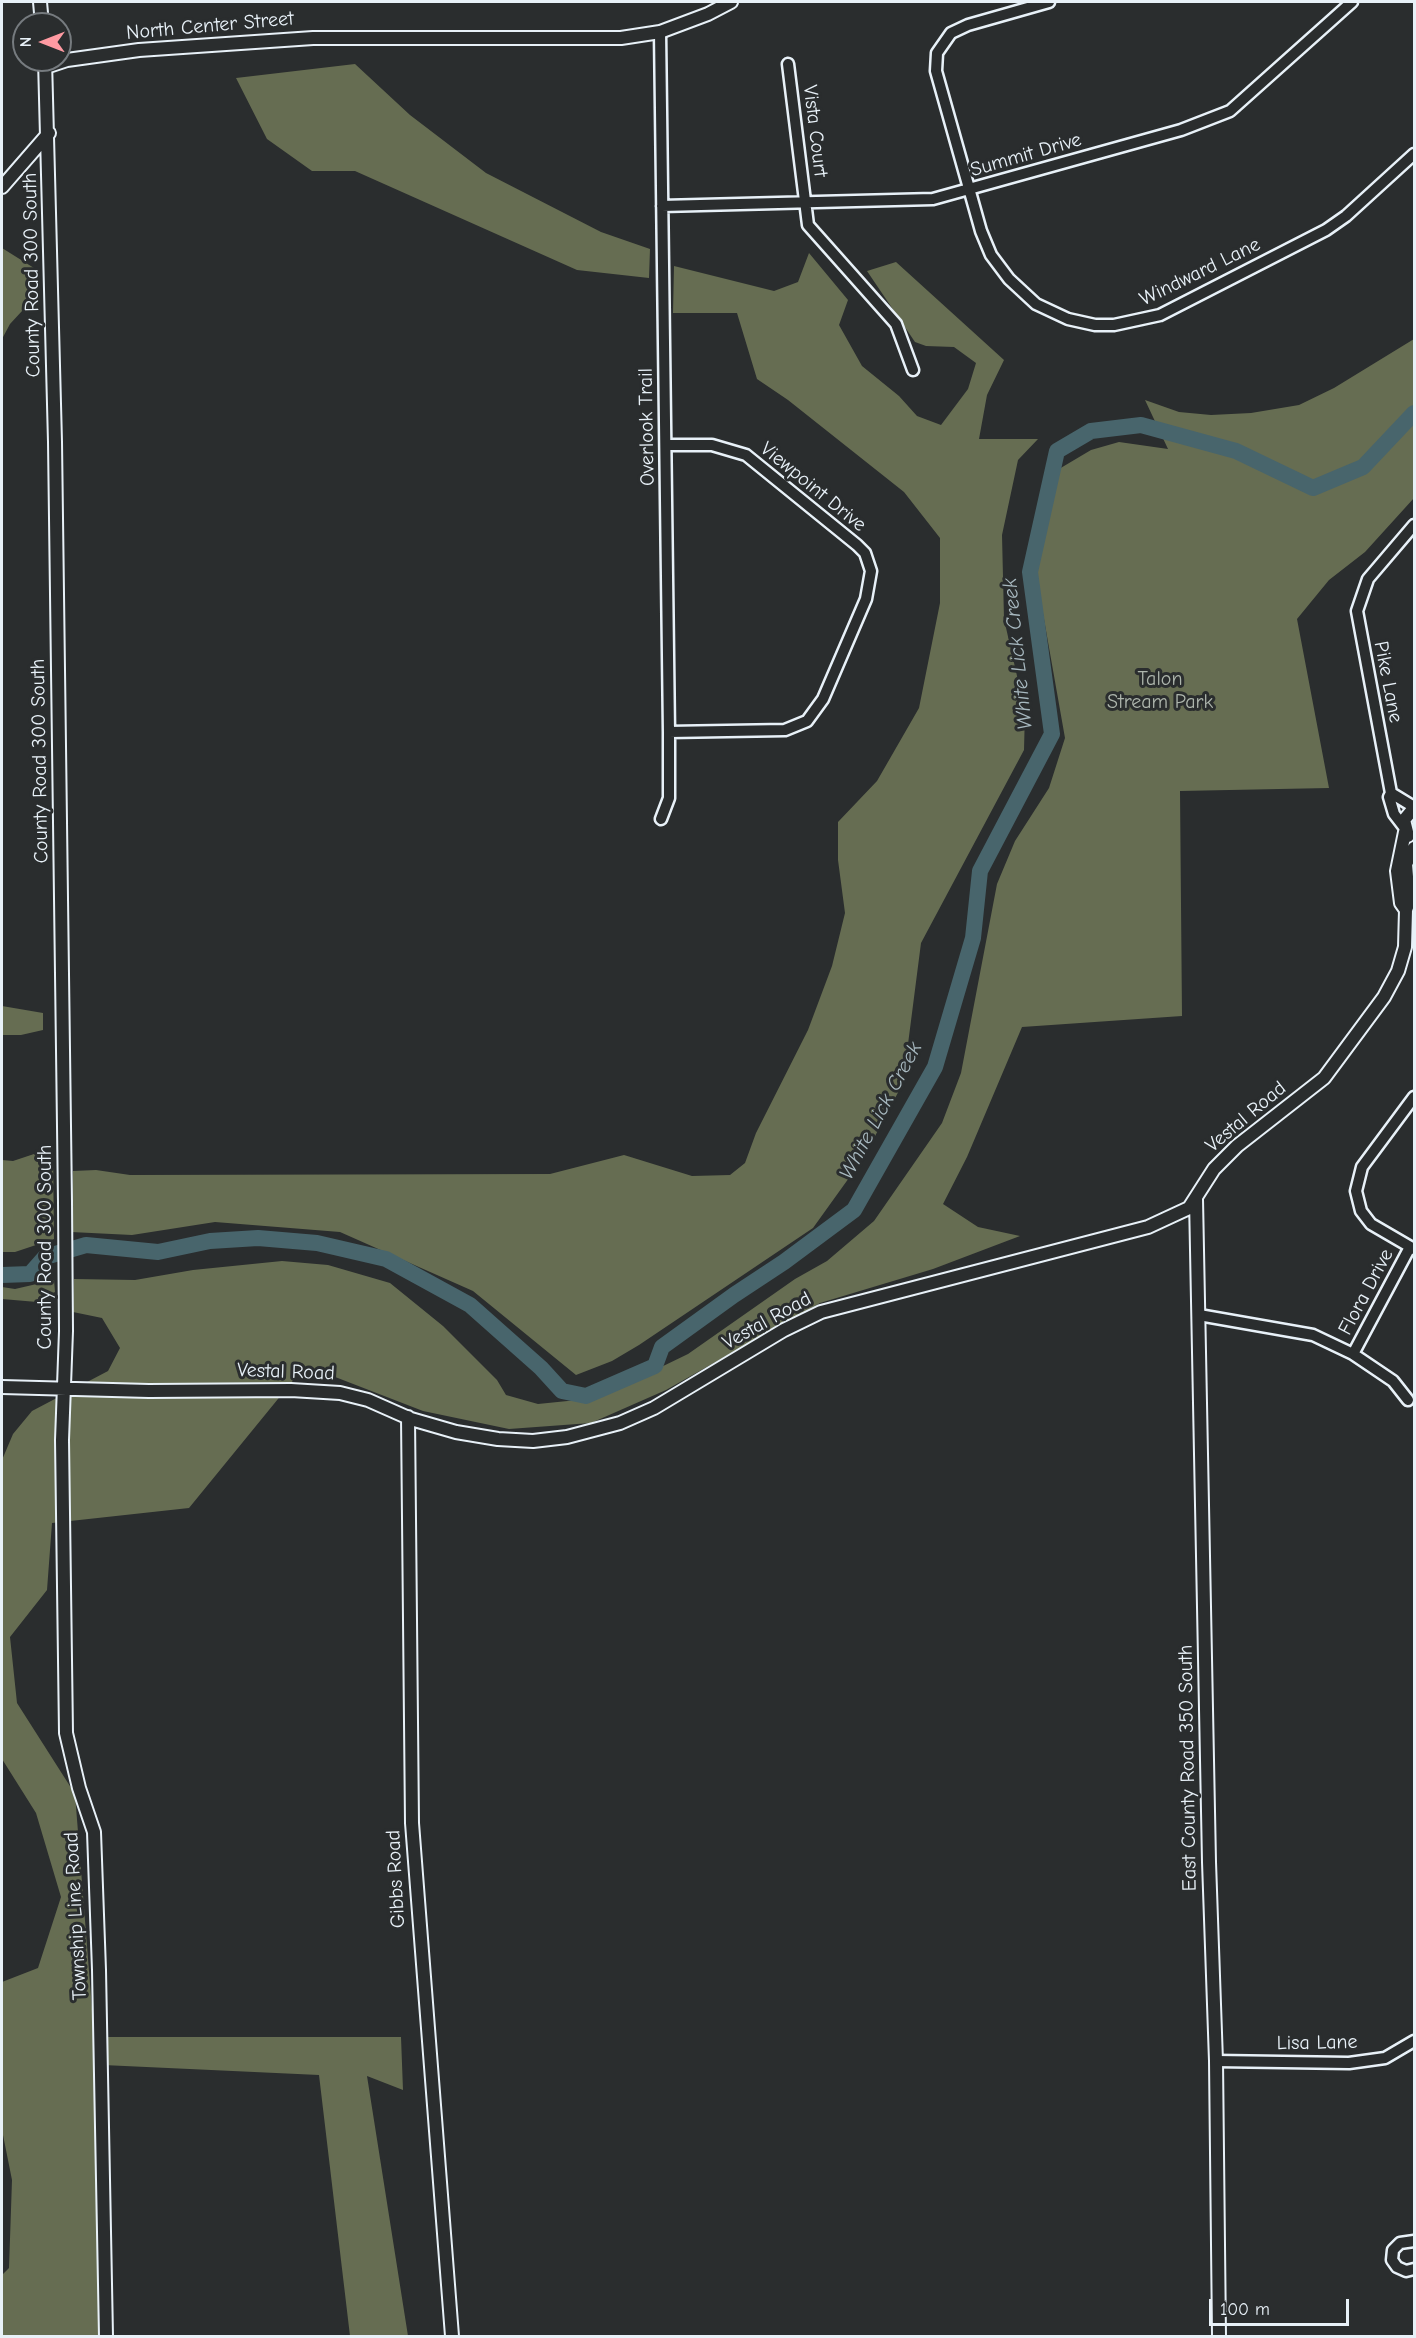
<!DOCTYPE html>
<html>
<head>
<meta charset="utf-8">
<style>
	body { margin:0 }
	#map { position:relative; width:1416px; height:2338px; overflow:hidden; background:#2a2d2e; font-family:"Comic Neue",sans-serif }
	canvas { display:block }
	.frame { position:absolute; inset:0; border:3px solid #e8f1f8; pointer-events:none }
	.north { position:absolute; left:12px; top:12px; width:60px; height:60px; box-sizing:border-box; background:#2a2d2e; border:2px solid #767b7f; border-radius:50%; rotate:270deg; font-size:16px; font-weight:700; line-height:24px; text-align:center; color:#e8f1f8 }
	.north::after { content:''; display:block; margin:auto; width:21px; height:27px; background:#ff9aa2; clip-path:polygon(50% 0,100% 100%,50% 72%,0 100%) }
	.scale { position:absolute; left:1209px; top:2299px; width:140px; height:27px; box-sizing:border-box; border:3px solid #e8f1f8; border-top:0; padding-left:8px; font-size:18px; line-height:21px; white-space:nowrap; color:#e8f1f8; -webkit-text-stroke:4px #2a2d2e; paint-order:stroke }
</style>
</head>
<body>
<div id="map">
<canvas width="1416" height="2338"></canvas>
<div class="frame"></div>
<div class="north">N</div>
<div class="scale">100 m</div>
</div>
<script>
const g = document.querySelector('canvas').getContext('2d');
g.lineJoin = 'round';
function fillPath(path, color) { g.fillStyle = color; g.fill(path, 'evenodd'); }
const shape = rows => new Path2D(rows.map(r => 'M' + r).join(''));
function stroke(path, color, width, dash) { g.strokeStyle = color; g.lineWidth = width; g.lineCap = dash ? 'butt' : 'round'; g.setLineDash(dash || []); g.stroke(path); }
function drawText(font, color, halo, rows, align = 'center') {
  g.font = font + ' "Comic Neue",sans-serif'; g.lineWidth = 6; g.setLineDash([]); g.textBaseline = 'middle'; g.strokeStyle = halo; g.fillStyle = color; for (const [text, x, y, turn = 0] of rows) {
    g.save(); g.translate(x, y); g.rotate((+turn || 0) * Math.PI / 180); g.textAlign = isNaN(turn) ? turn : align; if (halo) g.strokeText(text, 0, 0); g.fillText(text, 0, 0); g.restore();
  }
}
fillPath(shape([
	[355,64,410,115,486,173,601,232,650,249,649,278,577,270,355,171,312,171,267,139,236,78],
	[2,248,34,268,34,298,10,324,2,339],
	[809,253,848,300,839,325,862,366,899,396,917,416,941,425,968,389,976,363,954,347,926,346,915,342,867,271,896,262,1004,360,987,395,979,439,1038,439,1018,460,1002,535,1004,619,1025,711,1024,750,921,943,903,1083,864,1157,813,1228,639,1345,612,1361,576,1375,473,1291,340,1232,215,1222,132,1235,71,1232,73,1171,96,1170,130,1175,550,1174,624,1155,692,1176,730,1175,745,1163,756,1133,808,1030,832,966,845,913,838,860,838,822,877,781,919,708,940,603,940,538,904,492,788,400,757,379,737,313,673,313,674,266,774,291,798,282],
	[1414,339,1414,498,1365,552,1329,580,1297,619,1329,788,1180,791,1182,1016,1022,1027,967,1157,943,1204,978,1227,1020,1236,933,1269,820,1303,666,1390,591,1423,509,1429,423,1411,330,1375,300,1372,189,1508,52,1523,47,1590,10,1637,17,1703,75,1794,92,2009,102,2022,102,2037,401,2037,403,2090,367,2076,408,2336,350,2336,319,2075,103,2065,103,2336,2,2336,2,2275,9,2268,12,2180,2,2130,2,1982,38,1968,61,1897,36,1813,2,1759,2,1460,13,1434,32,1411,108,1371,120,1348,102,1318,73,1312,74,1279,135,1280,193,1270,282,1261,328,1265,390,1283,443,1326,497,1380,506,1395,538,1404,597,1398,688,1354,795,1279,827,1261,874,1221,942,1123,961,1073,997,884,1015,841,1049,788,1065,738,1036,574,1059,469,1091,450,1119,442,1168,449,1145,400,1179,412,1211,415,1251,413,1299,405,1334,388],
	[2,1006,43,1013,43,1030,21,1035,2,1035],
	[53,1151,54,1239,15,1252,2,1252,2,1160,13,1161,40,1152],
	[54,1280,55,1292,37,1302,2,1299,2,1287,15,1289]
]), '#666d52');
stroke(shape([
	[2,1275,30,1274,45,1257,86,1245,158,1252,210,1241,258,1238,317,1243,386,1259,470,1305,541,1368,562,1391,586,1396,655,1366,662,1347,734,1295,784,1262,854,1210,935,1067,973,938,980,871,1052,734,1030,572,1057,451,1091,431,1141,425,1236,451,1313,488,1363,467,1414,413]
]), '#48656c', 16);
const minor = shape([
	[1049,2,968,25,951,33,937,53,936,71,981,231,991,255,1009,279,1036,304,1068,319,1095,325,1114,325,1160,315,1326,230,1346,216,1414,154],
	[660,32,669,732,669,798,661,819],
	[788,64,808,225,896,324,913,370],
	[662,206,933,199,1181,130,1230,111,1352,2],
	[666,445,712,445,746,455,857,545,865,553,871,571,866,599,823,699,807,721,785,730,669,732],
	[1391,793,1414,807],
	[1404,827,1394,814,1389,797,1391,793,1357,611,1368,579,1414,525],
	[1414,1097,1362,1167,1356,1191,1361,1211,1371,1224,1414,1249],
	[1199,1315,1313,1335,1353,1354,1393,1381,1408,1400],
	[1353,1354,1410,1247],
	[1216,2061,1349,2063,1385,2058,1414,2041],
	[1414,2241,1400,2243,1393,2250,1392,2260,1397,2267,1406,2271,1414,2269]
]);
const tertiary = shape([
	[40,2,42,24],
	[45,60,55,442,65,1202,66,1331,62,1440,66,1733,79,1788,94,1832,99,1970,106,2336],
	[46,67,67,60,139,50,313,38,621,38,660,32,708,14,731,2],
	[2,187,49,133],
	[1405,832,1397,871,1401,903,1406,910],
	[1408,836,1404,820,1414,808],
	[1196,1199,1209,1862,1216,2061,1219,2336],
	[2,1387,149,1391,291,1390,340,1393,368,1400,411,1419,456,1432,498,1439,533,1441,567,1437,620,1423,654,1408,784,1330,821,1312,1148,1227,1189,1208,1214,1169,1237,1146,1324,1078,1384,997,1398,971,1405,947,1406,910,1409,902,1406,864,1414,848],
	[408,1417,412,1823,452,2336]
]);
stroke(minor, '#e8f1f8', 15);
stroke(tertiary, '#e8f1f8', 16);
stroke(minor, '#2a2d2e', 10);
stroke(tertiary, '#2a2d2e', 12);
drawText('20px', '#e8f1f8', '#2a2d2e', [
	["North Center Street",210,26,-5],
	["Vista Court",815,131,83],
	["Summit Drive",1026,155,-16],
	["Windward Lane",1200,272,-26],
	["County Road 300 South",32,275,-91],
	["Overlook Trail",647,427,-91],
	["Viewpoint Drive",813,487,39],
	["Pike Lane",1388,682,79],
	["County Road 300 South",40,761,-91],
	["Vestal Road",1246,1117,-40],
	["County Road 300 South",45,1247,-90],
	["Flora Drive",1366,1292,-62],
	["Vestal Road",767,1321,-29],
	["Vestal Road",286,1372,2],
	["East County Road 350 South",1188,1768,-91],
	["Gibbs Road",396,1879,-93],
	["Township Line Road",76,1916,-93],
	["Lisa Lane",1317,2043,-1]
]);
drawText('20px', '#aeb6ad', '#2a2d2e', [
	["Talon",1160,679],
	["Stream Park",1160,702]
]);
drawText('italic 21px', '#a8b9c0', '#2a2d2e', [
	["White Lick Creek",1018,654,-96],
	["White Lick Creek",881,1111,-62]
]);
</script>
</body>
</html>
